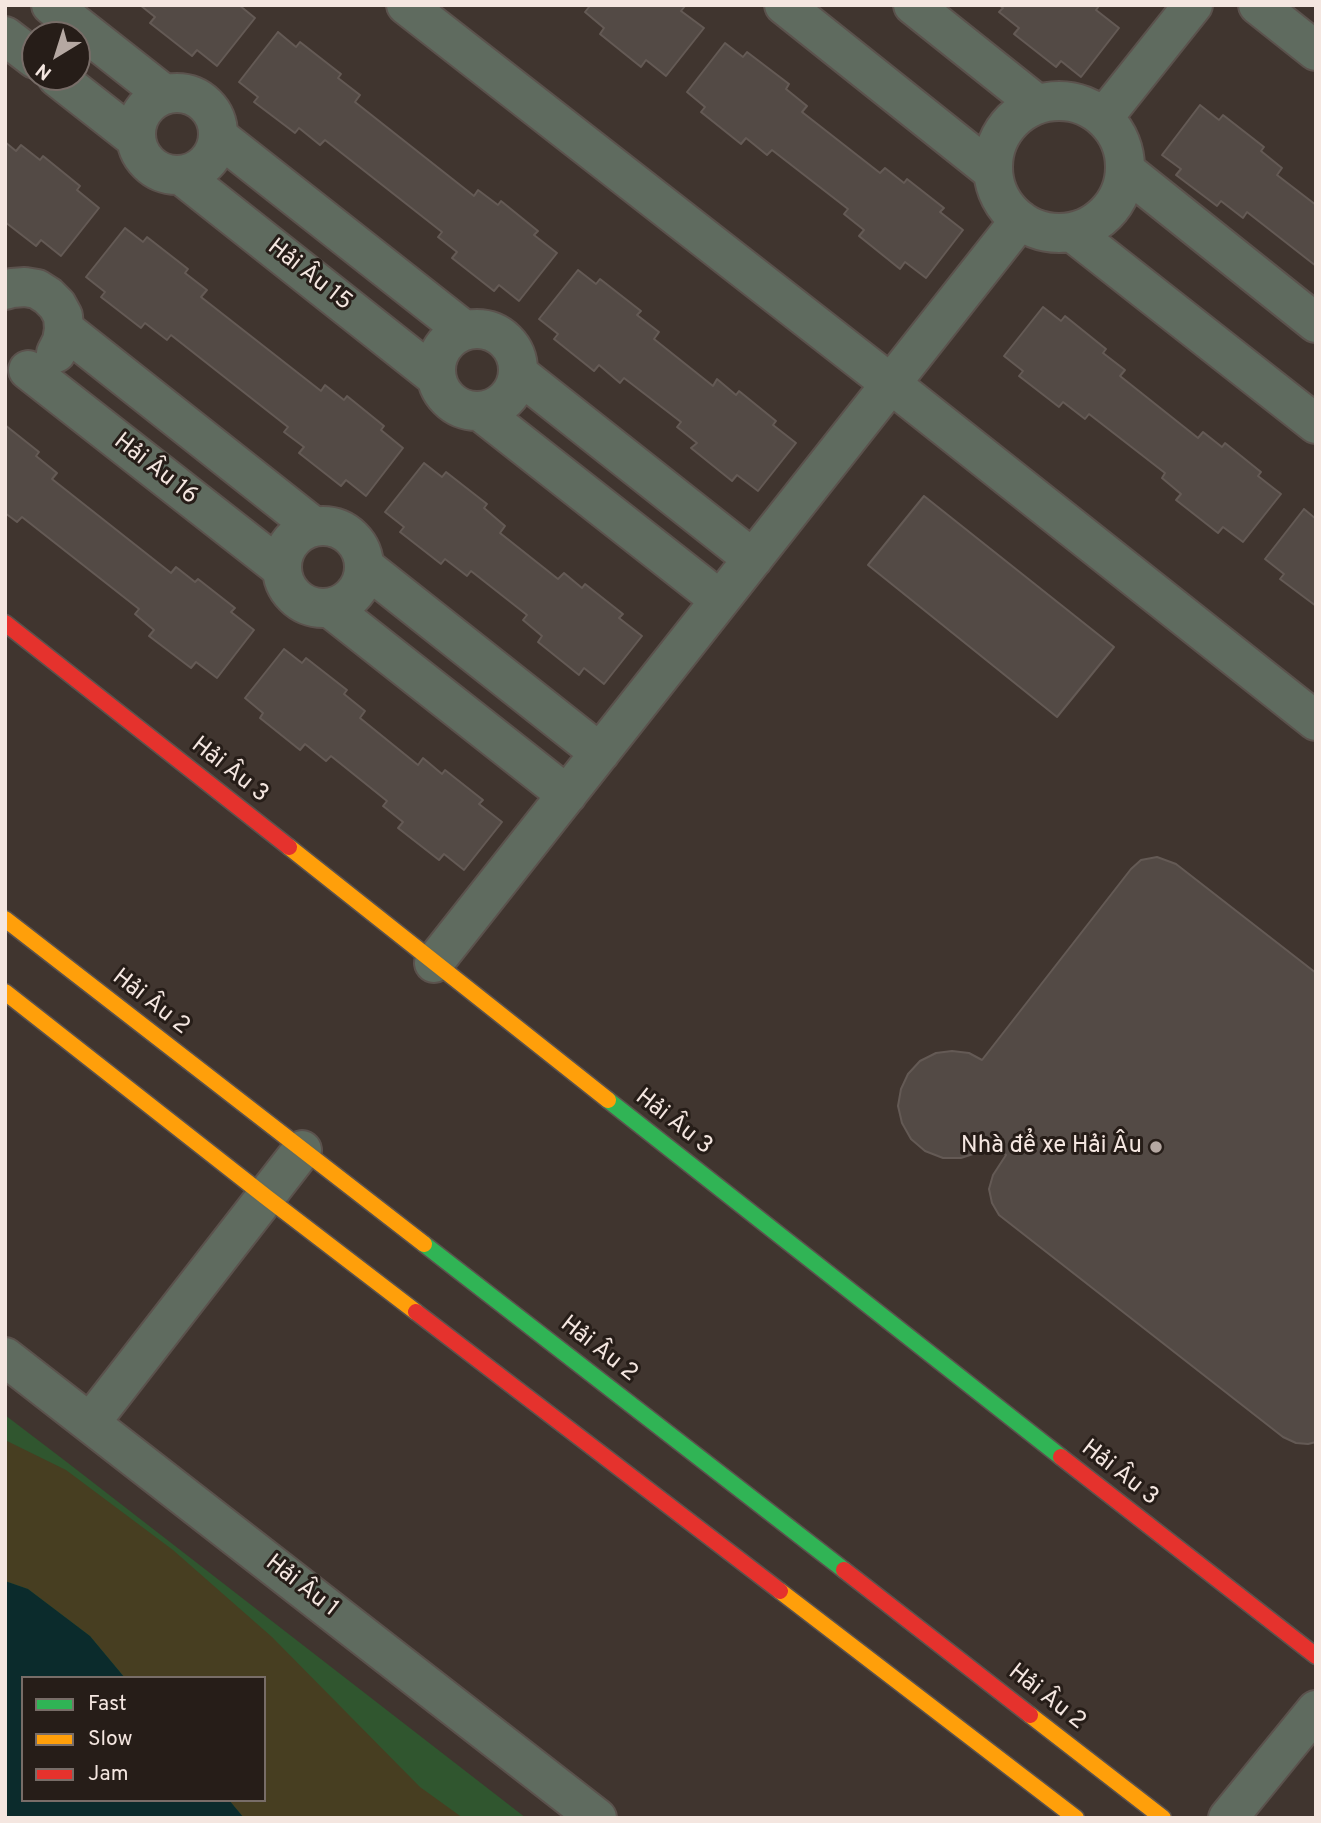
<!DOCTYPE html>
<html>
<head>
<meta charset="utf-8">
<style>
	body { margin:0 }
	#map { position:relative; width:1321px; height:1823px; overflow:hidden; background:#40352f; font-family:Overpass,sans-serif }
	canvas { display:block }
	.frame { position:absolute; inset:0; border:7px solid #f4e6e0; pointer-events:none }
	.legend { position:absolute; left:21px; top:1676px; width:245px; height:126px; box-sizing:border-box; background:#261d18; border:2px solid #786d68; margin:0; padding:9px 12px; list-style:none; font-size:21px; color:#f4e6e0 }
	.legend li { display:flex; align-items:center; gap:14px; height:35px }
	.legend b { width:35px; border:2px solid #786d68 }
	.north { position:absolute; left:21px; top:21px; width:70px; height:70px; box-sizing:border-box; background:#261d18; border:2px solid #786d68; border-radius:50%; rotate:218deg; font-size:19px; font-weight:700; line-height:28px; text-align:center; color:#f4e6e0 }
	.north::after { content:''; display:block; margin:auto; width:24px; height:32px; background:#b5a8a2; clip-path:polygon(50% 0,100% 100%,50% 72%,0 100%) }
</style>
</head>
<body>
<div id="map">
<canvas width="1321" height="1823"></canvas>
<div class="frame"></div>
<ul class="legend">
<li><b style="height:9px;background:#30b455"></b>Fast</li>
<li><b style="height:9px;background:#ff9f0a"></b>Slow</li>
<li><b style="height:9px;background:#e5322d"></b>Jam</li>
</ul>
<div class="north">N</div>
</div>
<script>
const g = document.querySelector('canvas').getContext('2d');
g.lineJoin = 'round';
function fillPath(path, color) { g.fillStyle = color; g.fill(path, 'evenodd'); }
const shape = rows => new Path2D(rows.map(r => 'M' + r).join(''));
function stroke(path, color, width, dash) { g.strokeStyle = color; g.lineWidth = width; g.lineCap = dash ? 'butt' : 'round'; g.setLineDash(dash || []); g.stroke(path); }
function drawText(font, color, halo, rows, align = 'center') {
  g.font = font + ' Overpass,sans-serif'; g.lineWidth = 6; g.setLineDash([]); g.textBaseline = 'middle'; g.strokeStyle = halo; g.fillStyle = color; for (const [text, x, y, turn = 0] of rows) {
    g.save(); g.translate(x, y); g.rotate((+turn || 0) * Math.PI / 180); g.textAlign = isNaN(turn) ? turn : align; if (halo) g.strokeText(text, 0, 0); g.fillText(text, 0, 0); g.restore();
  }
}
fillPath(shape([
	[5,1415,68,1463,526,1818,5,1818],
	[23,1678,264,1678,264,1800,23,1800]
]), '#30562f');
fillPath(shape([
	[5,1440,66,1470,173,1550,272,1637,420,1787,463,1818,244,1818,229,1800,264,1800,264,1678,125,1678,90,1636,28,1589,5,1581]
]), '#473e21');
fillPath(shape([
	[5,1581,28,1589,90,1636,125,1678,23,1678,23,1800,229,1800,244,1818,5,1818]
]), '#0b2b2c');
const building = shape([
	[140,5,239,5,255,18,217,66,197,50,192,56,150,23,155,17,140,5],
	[586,5,683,5,685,6,681,11,704,28,666,76,646,60,641,67,600,34,604,28,585,12,589,7,586,5],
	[999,5,1098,5,1099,6,1096,10,1119,28,1081,77,1061,61,1056,67,1014,34,1019,28,999,12,1003,8,999,5],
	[278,32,296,47,300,42,341,74,338,78,360,95,355,102,474,196,478,190,498,205,501,201,538,231,534,235,557,253,519,301,499,285,494,291,452,258,457,252,438,237,442,232,325,140,320,145,299,128,295,133,254,102,258,97,239,82,278,32],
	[725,43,743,57,747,52,789,84,786,89,807,106,802,112,880,173,885,168,904,183,907,179,944,208,940,212,963,230,926,278,905,262,900,269,859,236,864,230,844,214,848,209,772,150,767,155,746,138,741,144,701,112,705,107,687,92,725,43],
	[1200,105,1219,120,1223,115,1264,147,1261,151,1282,168,1277,175,1316,205,1316,266,1247,212,1243,218,1221,201,1217,206,1176,175,1181,169,1162,155,1200,105],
	[5,142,16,151,21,145,40,160,43,156,80,186,77,190,99,208,61,256,41,240,36,246,5,222,5,142],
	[125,228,143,242,147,237,188,269,185,273,207,290,201,297,321,391,325,385,344,400,347,396,384,426,381,430,403,448,366,496,346,480,341,486,299,453,304,447,284,432,288,427,171,335,167,340,145,323,141,328,101,297,105,292,86,277,125,228],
	[578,270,596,284,600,279,641,311,637,315,659,332,654,339,713,386,717,379,736,395,739,391,776,421,773,425,796,443,758,491,737,475,732,481,691,448,697,443,677,427,681,422,624,378,620,383,599,365,594,371,554,339,558,334,539,319,578,270],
	[1043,307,1061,321,1065,316,1106,349,1103,353,1125,370,1120,376,1198,438,1203,432,1222,447,1225,443,1261,472,1258,476,1281,494,1243,542,1223,527,1218,533,1176,500,1181,494,1162,478,1165,473,1089,414,1085,419,1063,402,1059,407,1019,376,1023,371,1004,356,1043,307],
	[5,425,39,452,36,456,57,473,52,479,171,573,176,567,195,582,198,579,235,608,231,612,254,630,217,678,196,662,191,668,149,636,154,630,135,614,139,609,22,517,17,522,5,513,5,425],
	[424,463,442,477,446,472,487,504,484,508,505,526,500,533,558,579,564,573,582,588,585,584,623,614,619,618,642,636,604,684,584,668,579,675,538,642,542,636,523,620,527,615,471,571,467,576,445,559,441,564,400,532,404,527,385,512,424,463],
	[924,496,1114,647,1057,717,868,565,924,496],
	[1304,509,1316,519,1316,606,1280,579,1284,574,1265,559,1304,509],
	[284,649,302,663,306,658,347,690,344,694,365,711,360,718,418,765,423,758,442,774,445,770,483,800,479,804,502,822,464,870,444,854,439,860,398,828,403,822,383,806,387,801,331,756,326,761,305,744,300,750,260,718,263,713,245,698,284,649],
	[1157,857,1176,864,1316,973,1316,1442,1308,1444,1296,1443,1283,1437,999,1215,992,1203,989,1189,993,1175,1006,1155,990,1143,979,1152,961,1158,943,1158,925,1151,911,1139,902,1123,898,1106,901,1089,908,1074,920,1061,936,1053,952,1051,969,1053,982,1060,1131,869,1141,860,1157,857]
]);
fillPath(building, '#534a45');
stroke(building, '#645a55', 2);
const street = shape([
	[51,5,164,94],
	[406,5,891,384,1316,721],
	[784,5,992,171],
	[913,5,1037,104],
	[1258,5,1316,51],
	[5,36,35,59],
	[57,77,136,139],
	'136 134a41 41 0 1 1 82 0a41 41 0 1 1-82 0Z',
	'993 167a66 66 0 1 1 132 0a66 66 0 1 1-132 0Z',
	[1103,118,1193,5],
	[219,137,464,330],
	[1126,171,1316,323],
	[181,175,436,377],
	[1072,232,1316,424],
	[5,290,12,288,25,287,37,289,48,296,57,305,63,316,64,329,62,341,56,353],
	'436 370a41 41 0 1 1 82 0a41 41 0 1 1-82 0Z',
	[64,329,313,526],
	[28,370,282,569],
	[519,374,753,559],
	[481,412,720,600],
	'282 567a41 41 0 1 1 82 0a41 41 0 1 1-82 0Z',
	[365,567,600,753],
	[330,608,567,795],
	[434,963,1020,220],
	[5,1357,597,1818],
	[90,1423,302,1150],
	[1228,1818,1316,1710]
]);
const fast = shape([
	[608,1100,1061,1457],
	[424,1244,844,1570]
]);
const slow = shape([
	[289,847,608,1100],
	[5,919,424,1244],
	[5,992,266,1197,416,1312],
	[780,1591,1076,1818],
	[1030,1715,1163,1818]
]);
const jam = shape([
	[5,623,289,847],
	[416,1312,780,1591],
	[1061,1457,1316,1656],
	[844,1570,1030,1715]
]);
stroke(street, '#5b524d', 42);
stroke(fast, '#5b524d', 19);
stroke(slow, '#5b524d', 19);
stroke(jam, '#5b524d', 19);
stroke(street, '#5f6b5f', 38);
stroke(fast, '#30b455', 16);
stroke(slow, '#ff9f0a', 16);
stroke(jam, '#e5322d', 16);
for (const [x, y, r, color] of [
	[1156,1147,7,"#b5a8a2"]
]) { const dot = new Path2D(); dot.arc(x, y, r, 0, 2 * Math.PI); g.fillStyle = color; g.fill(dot); stroke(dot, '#261d18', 2.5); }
drawText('24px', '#f4e6e0', '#261d18', [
	["Hải Âu 15",309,276,38],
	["Hải Âu 16",155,470,38],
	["Hải Âu 3",229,771,38],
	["Hải Âu 2",150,1003,38],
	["Hải Âu 3",673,1123,38],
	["Hải Âu 2",598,1350,38],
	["Hải Âu 3",1119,1474,38],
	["Hải Âu 1",301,1587,38],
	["Hải Âu 2",1046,1698,38]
]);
drawText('24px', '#f4e6e0', '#261d18', [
	["Nhà để xe Hải Âu",1142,1147]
], 'right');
</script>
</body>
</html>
